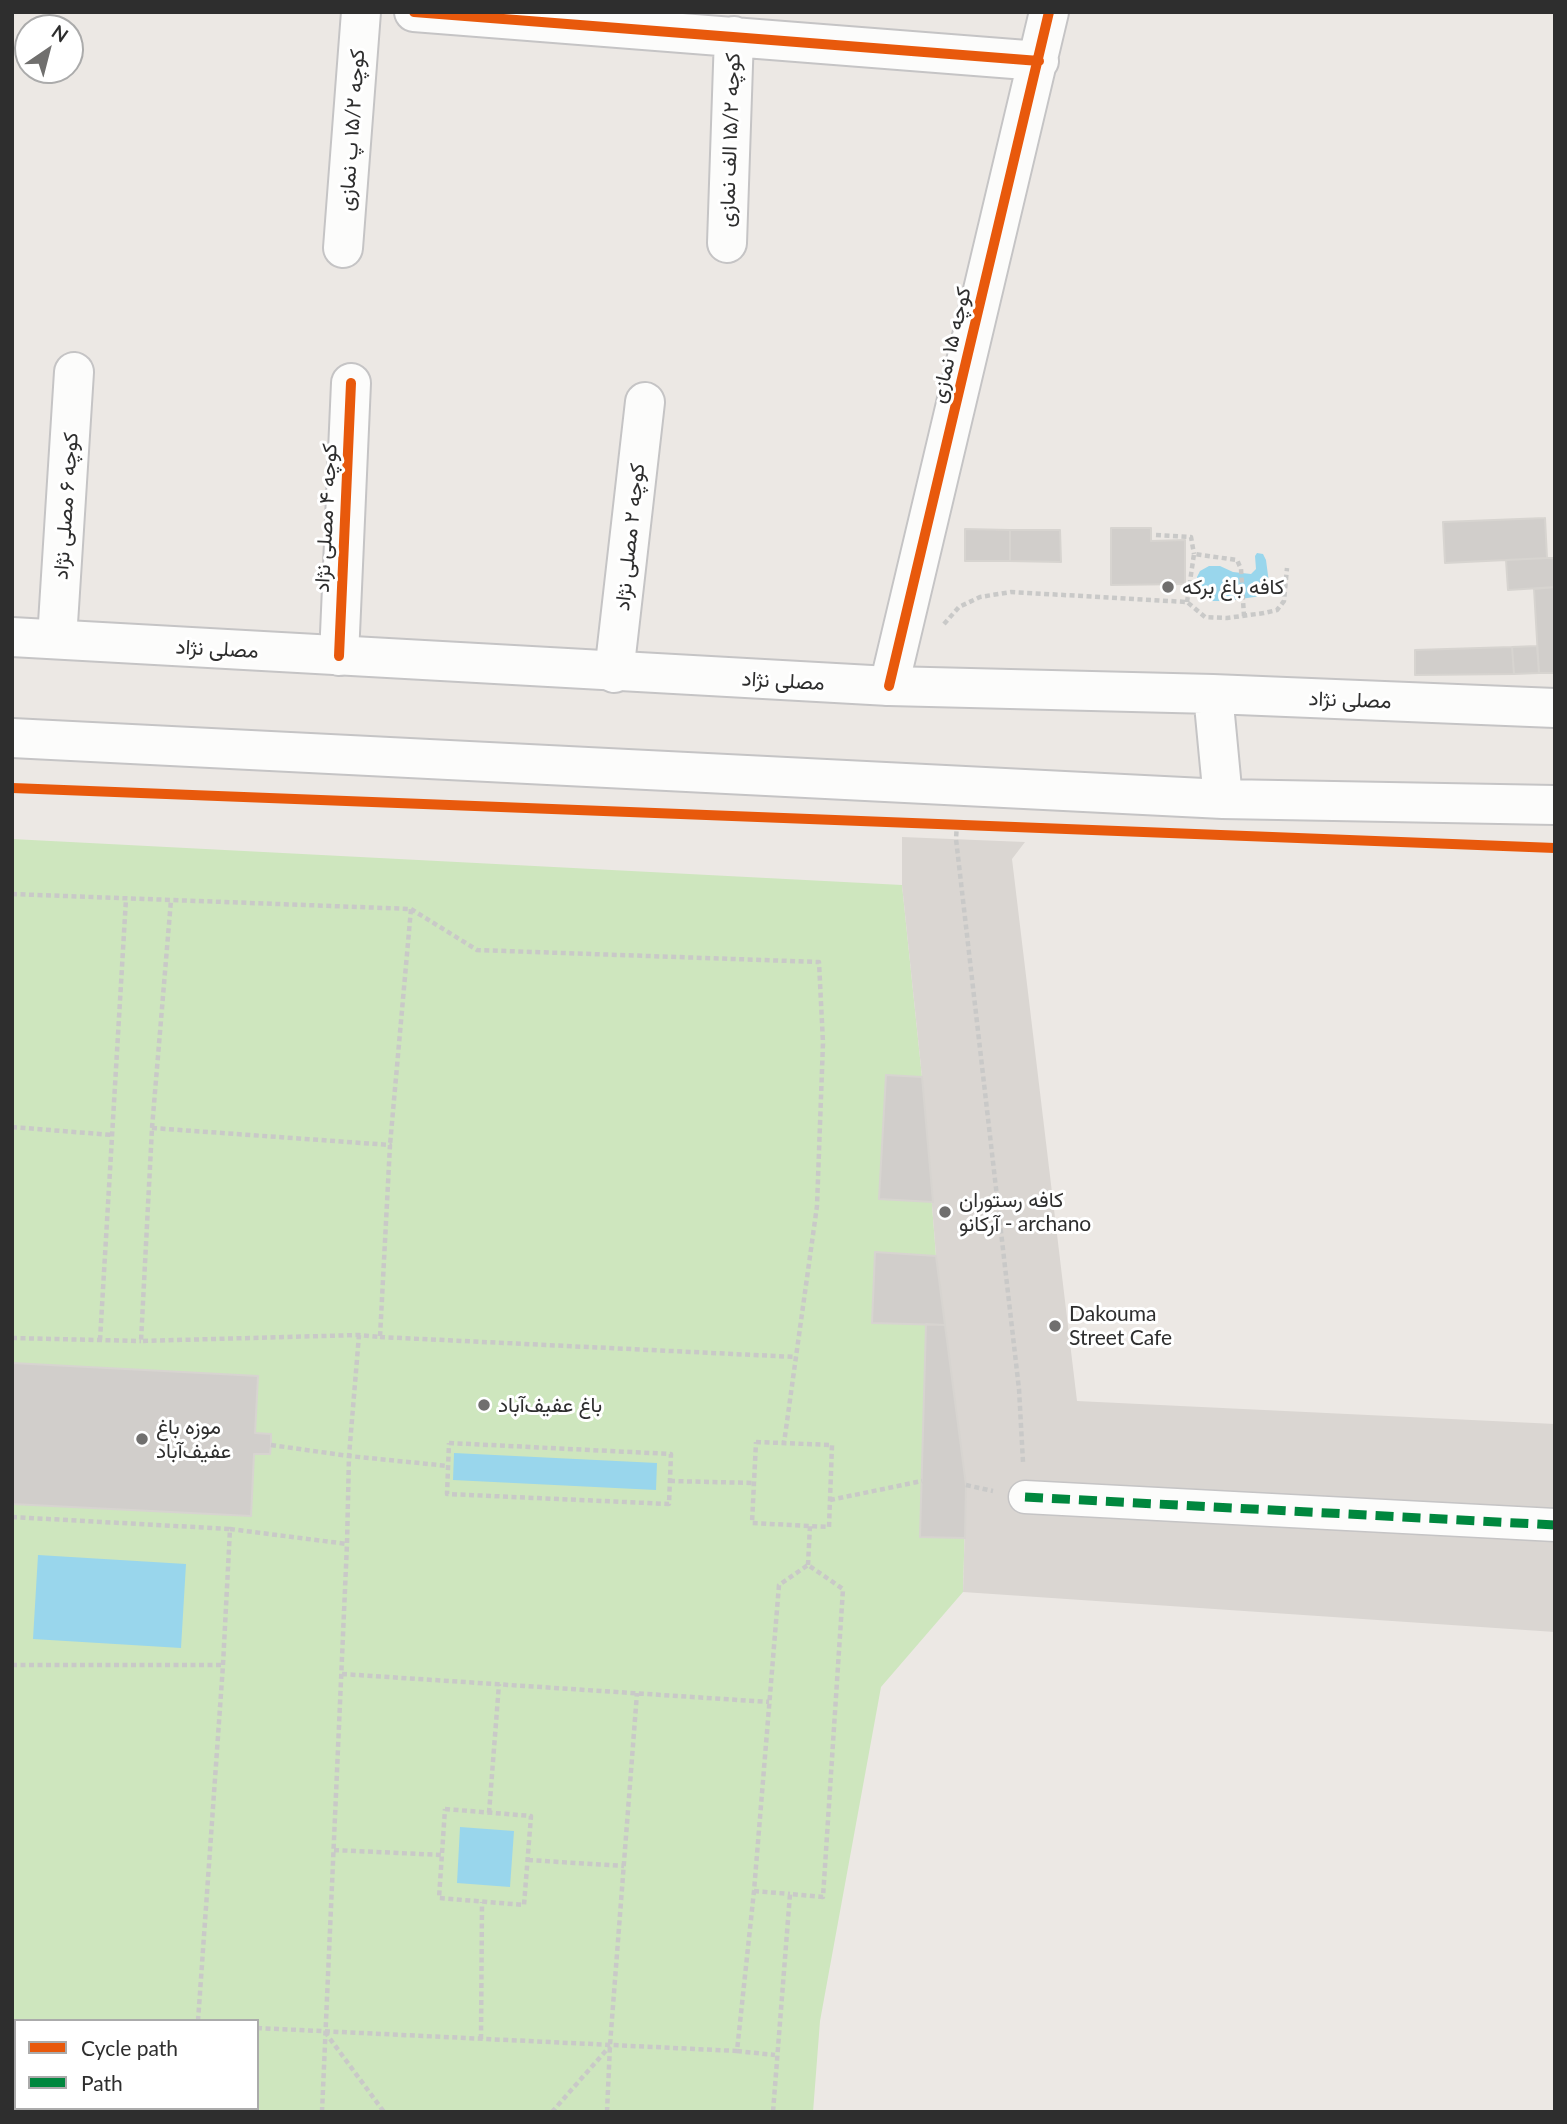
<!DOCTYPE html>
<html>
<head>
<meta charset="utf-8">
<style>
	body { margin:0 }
	#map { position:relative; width:1567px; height:2124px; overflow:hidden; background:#ece8e4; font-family:Lato,sans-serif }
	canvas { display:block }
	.frame { position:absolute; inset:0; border:14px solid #2e2e2e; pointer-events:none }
	.legend { position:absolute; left:14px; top:2019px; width:245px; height:91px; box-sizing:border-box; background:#fff; border:2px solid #ababab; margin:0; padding:9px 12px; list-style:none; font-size:21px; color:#2e2e2e }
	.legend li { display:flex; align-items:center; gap:14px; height:35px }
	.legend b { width:35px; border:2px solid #ababab }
	.north { position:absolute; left:14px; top:14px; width:70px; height:70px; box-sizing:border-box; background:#fff; border:2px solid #ababab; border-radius:50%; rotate:35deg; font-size:19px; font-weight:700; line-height:28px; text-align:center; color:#2e2e2e }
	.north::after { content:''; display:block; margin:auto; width:24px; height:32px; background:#706f6e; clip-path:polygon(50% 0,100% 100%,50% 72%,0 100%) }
</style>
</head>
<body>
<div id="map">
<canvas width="1567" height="2124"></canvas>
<div class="frame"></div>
<ul class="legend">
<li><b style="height:9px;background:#e8590c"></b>Cycle path</li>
<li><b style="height:9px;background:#00873e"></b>Path</li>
</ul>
<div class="north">N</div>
</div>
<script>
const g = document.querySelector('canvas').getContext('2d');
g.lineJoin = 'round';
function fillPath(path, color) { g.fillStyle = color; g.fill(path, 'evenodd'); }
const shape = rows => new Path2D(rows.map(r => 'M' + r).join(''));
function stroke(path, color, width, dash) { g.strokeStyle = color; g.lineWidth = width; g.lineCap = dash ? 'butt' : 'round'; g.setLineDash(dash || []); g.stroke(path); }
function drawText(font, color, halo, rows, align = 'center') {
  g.font = font + ' Lato,Vazirmatn,sans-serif'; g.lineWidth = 6; g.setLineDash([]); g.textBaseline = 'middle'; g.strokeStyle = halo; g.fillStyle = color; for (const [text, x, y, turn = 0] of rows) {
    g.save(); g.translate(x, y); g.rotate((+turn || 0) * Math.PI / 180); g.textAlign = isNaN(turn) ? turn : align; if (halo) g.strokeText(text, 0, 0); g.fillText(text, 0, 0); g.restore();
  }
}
fillPath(shape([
	[12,839,902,885,922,1077,936,1256,966,1485,963,1592,881,1687,820,2021,813,2112,12,2112],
	[16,2021,257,2021,257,2108,16,2108]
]), '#cee6be');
fillPath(shape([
	[902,837,1025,842,1012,859,1077,1401,1555,1424,1555,1632,963,1592,966,1485,936,1256,922,1077,902,885]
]), '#dad6d2');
fillPath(shape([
	[1257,553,1263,554,1266,560,1269,583,1267,591,1261,596,1227,601,1213,601,1202,595,1198,586,1197,577,1200,571,1209,566,1220,566,1233,572,1251,574,1256,569,1255,556],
	[454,1453,657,1463,656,1490,453,1480],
	[38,1555,186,1564,181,1648,33,1639],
	[460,1827,514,1831,510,1887,457,1883]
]), '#99d6ec');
const building = shape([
	[1545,518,1547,558,1445,563,1443,522,1545,518],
	[1111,528,1151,528,1151,541,1185,540,1185,584,1111,585,1111,528],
	[965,529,1010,530,1010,561,965,561,965,529],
	[1010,530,1060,530,1061,562,1010,561,1010,530],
	[1547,558,1555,558,1555,587,1508,590,1506,560,1547,558],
	[1555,587,1555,673,1539,673,1534,589,1555,587],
	[1537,646,1539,673,1514,674,1512,647,1537,646],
	[1512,647,1514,674,1415,675,1415,650,1512,647],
	[886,1075,922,1077,933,1202,879,1199,886,1075],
	[875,1252,936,1256,945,1325,872,1323,875,1252],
	[926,1324,945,1325,966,1485,965,1538,920,1537,926,1324],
	[12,1363,258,1376,255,1433,271,1434,271,1445,270,1454,254,1454,251,1516,12,1504,12,1363]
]);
fillPath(building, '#d1cecb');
stroke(building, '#d7d4d0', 2);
const pedestrian = shape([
	[1025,1497,1555,1525]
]);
const minor = shape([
	[414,12,1039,61],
	[727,243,734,36],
	[343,248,361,12],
	[57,639,74,372],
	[339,656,351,383],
	[614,673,645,402],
	[889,686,1049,12]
]);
const secondary = shape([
	[12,637,889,686,1213,694,1555,708],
	[1213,694,1223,799],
	[12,738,1223,799,1555,805]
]);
stroke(pedestrian, '#c5c4c5', 35);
stroke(minor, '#c5c4c5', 42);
stroke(secondary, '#c5c4c5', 42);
stroke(shape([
	[1156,535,1191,537,1194,554],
	[1187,602,1194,554,1237,560,1241,569,1244,616],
	[944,624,959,607,980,597,1011,592,1187,602,1205,617,1227,618,1264,613,1277,610,1284,601,1287,568],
	[957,823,956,839,1019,1389,1023,1462],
	[12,894,411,909,390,1145],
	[411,909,477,950,819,962,823,1043,817,1206,784,1443],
	[12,1127,112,1135],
	[152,1128,390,1145,380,1337,359,1335,141,1341,152,1128],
	[152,1128,171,900],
	[380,1337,796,1357],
	[12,1338,141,1341],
	[100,1340,126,899],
	[756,1442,832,1445,829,1527,752,1523,756,1442],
	[449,1443,671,1454,669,1504,447,1494,449,1443],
	[271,1445,349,1456,448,1466],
	[670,1481,754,1483],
	[966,1485,993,1491],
	[830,1500,922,1481],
	[12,1517,230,1529],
	[808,1565,810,1525],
	[12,1665,223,1665],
	[342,1674,769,1702],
	[445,1809,531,1816,524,1905,439,1898,445,1809],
	[489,1813,499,1684],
	[334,1850,442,1855],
	[528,1860,624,1866],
	[754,1891,790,1894],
	[198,2021,223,1665,230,1529,347,1544,349,1456,359,1335],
	[257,2028,737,2051,754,1891,779,1585,808,1565,843,1589,823,1897,790,1894,773,2112],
	[325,2032,384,2112],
	[481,2039,482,1902],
	[737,2051,775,2055],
	[193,2112,193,2108],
	[322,2112,347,1544],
	[552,2112,610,2046],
	[607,2112,610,2045,637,1693]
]), '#c9c9c8', 4.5, [5, 3.5]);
stroke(pedestrian, '#fcfcfb', 32);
stroke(minor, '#fcfcfb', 38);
stroke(secondary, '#fcfcfb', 38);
stroke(shape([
	[1025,1497,1555,1525]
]), '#00873e', 9, [18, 9]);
stroke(shape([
	[414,12,1039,61],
	[339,656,351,383],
	[889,686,1049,12],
	[12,788,1555,848]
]), '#e8590c', 10);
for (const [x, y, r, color] of [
	[1168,587,7,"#706f6e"],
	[945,1212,7,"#706f6e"],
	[1055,1326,7,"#706f6e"],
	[484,1405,7,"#706f6e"],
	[142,1439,7,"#706f6e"]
]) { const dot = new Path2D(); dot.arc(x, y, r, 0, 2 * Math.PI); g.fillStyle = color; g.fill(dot); stroke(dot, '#fff', 2.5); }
drawText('21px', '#2e2e2e', '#fff', [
	["کوچه ۱۵/۲ پ نمازی",352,130,-86],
	["کوچه ۱۵/۲ الف نمازی",730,140,-88],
	["کوچه ۱۵ نمازی",951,345,-77],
	["کوچه ۶ مصلی نژاد",66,506,-86],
	["کوچه ۴ مصلی نژاد",326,518,-87],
	["کوچه ۲ مصلی نژاد",630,537,-84],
	["مصلی نژاد",217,649,3],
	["مصلی نژاد",783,681,3],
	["مصلی نژاد",1350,700,2]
]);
drawText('21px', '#2e2e2e', '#fff', [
	["کافه باغ برکه",1182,587],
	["کافه رستوران",959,1200],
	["آرکانو - archano",959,1224],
	["Dakouma",1069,1314],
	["Street Cafe",1069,1338],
	["باغ عفیف‌آباد",498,1405],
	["موزه باغ",156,1427],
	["عفیف‌آباد",156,1451]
], 'left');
</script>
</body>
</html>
